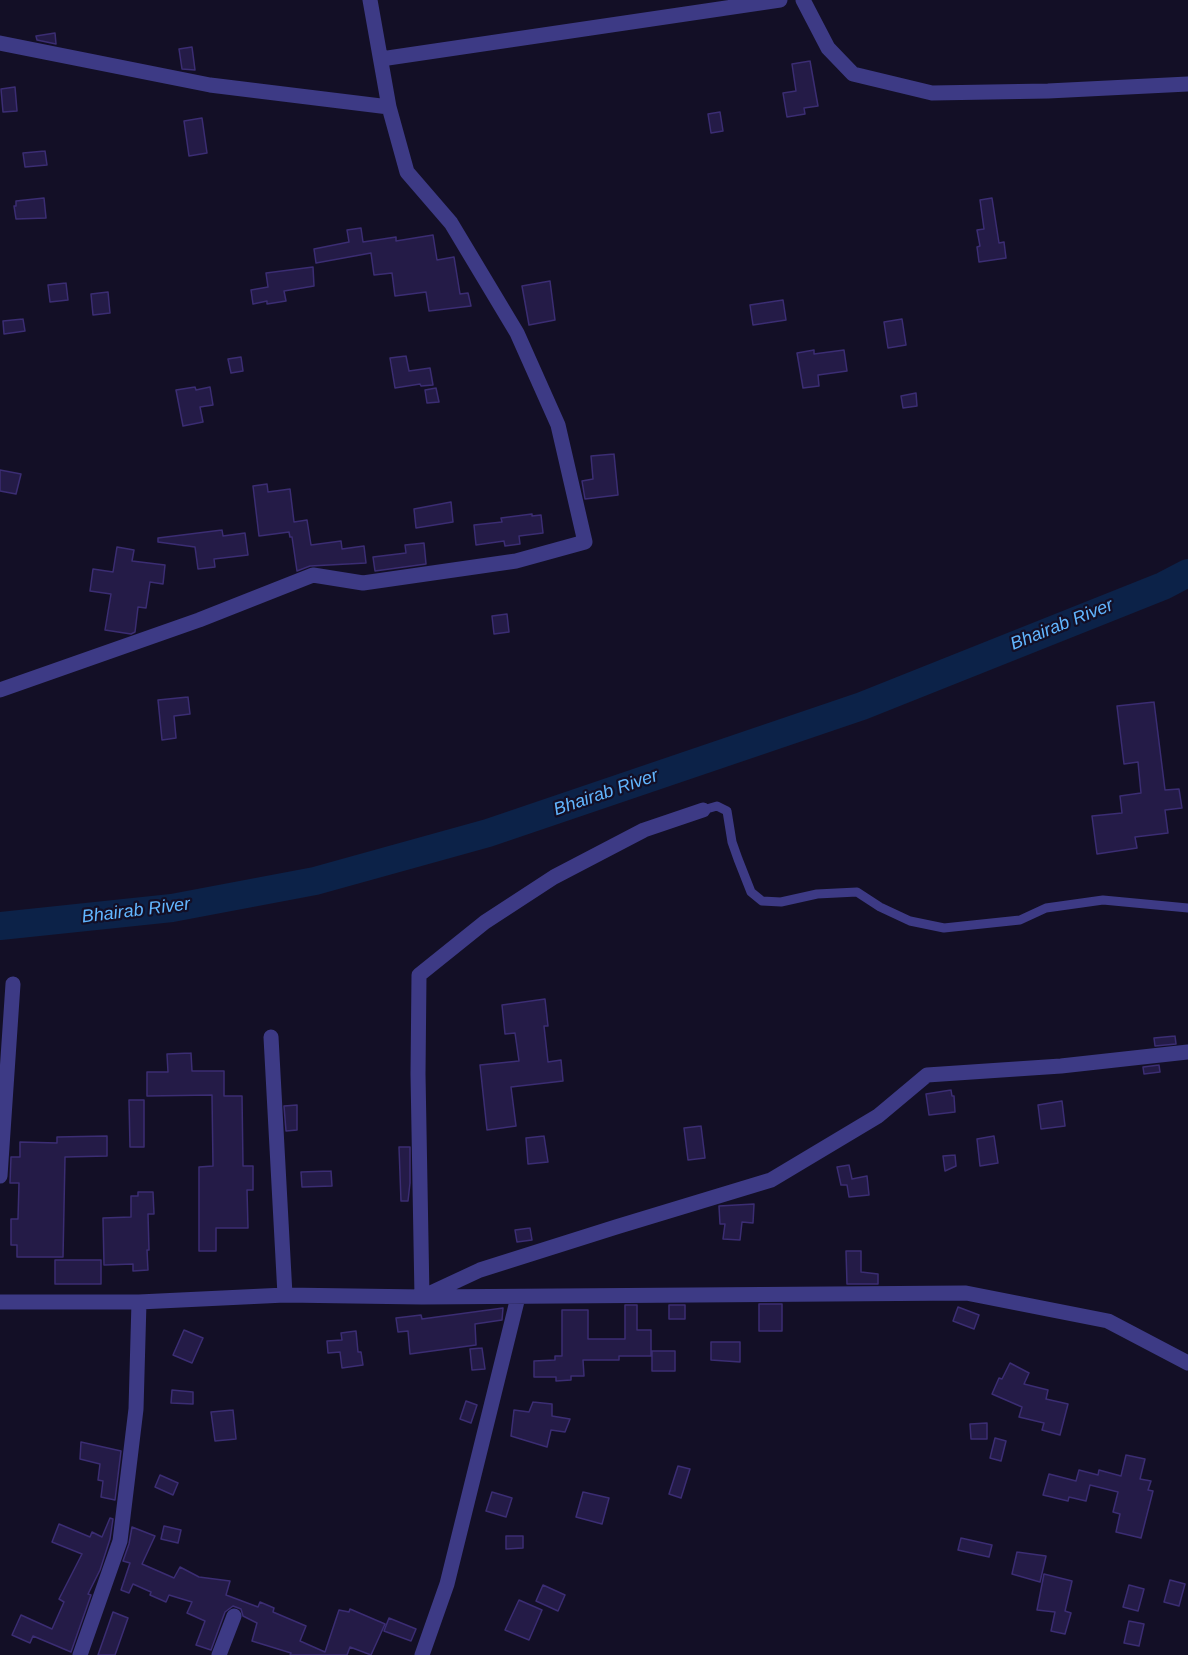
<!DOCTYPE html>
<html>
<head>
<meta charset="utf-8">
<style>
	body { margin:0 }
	canvas { display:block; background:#130f26 }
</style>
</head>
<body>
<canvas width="1188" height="1655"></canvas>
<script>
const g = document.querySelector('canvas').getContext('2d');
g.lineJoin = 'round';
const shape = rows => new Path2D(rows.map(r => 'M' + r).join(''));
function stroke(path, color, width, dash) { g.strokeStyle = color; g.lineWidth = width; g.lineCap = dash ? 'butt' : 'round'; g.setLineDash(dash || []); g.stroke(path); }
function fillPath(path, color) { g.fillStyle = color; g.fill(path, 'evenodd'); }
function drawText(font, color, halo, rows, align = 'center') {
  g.font = font + ' Helvetica,sans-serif'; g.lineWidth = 4.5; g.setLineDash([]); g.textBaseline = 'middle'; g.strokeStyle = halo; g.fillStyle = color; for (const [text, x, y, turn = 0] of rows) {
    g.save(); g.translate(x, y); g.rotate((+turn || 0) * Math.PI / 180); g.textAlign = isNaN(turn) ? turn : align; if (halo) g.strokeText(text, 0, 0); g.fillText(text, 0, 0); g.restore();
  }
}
stroke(shape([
	[0,926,172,908,315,881,488,833,862,706,1163,586,1188,573]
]), '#0c2248', 28);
const building = shape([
	[55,33,56,44,37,40,36,36,55,33],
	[192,47,195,70,182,69,179,49,192,47],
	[810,61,818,106,804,108,805,114,787,117,783,93,796,91,792,64,810,61],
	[15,87,17,111,3,112,1,89,15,87],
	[720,112,723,131,711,133,708,114,720,112],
	[202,118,207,153,189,156,184,121,202,118],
	[45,151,47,165,25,167,23,153,45,151],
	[44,198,46,218,16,219,14,206,16,206,16,201,44,198],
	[992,198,999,243,1004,242,1006,258,979,262,977,247,980,246,977,230,984,229,980,200,992,198],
	[361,228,363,242,396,237,396,241,433,235,437,260,454,257,460,294,468,293,471,306,429,311,426,292,395,296,392,273,374,275,371,253,316,263,314,249,349,242,347,230,361,228],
	[313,267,314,286,284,291,286,301,267,304,267,301,253,304,251,290,268,287,266,273,313,267],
	[550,281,555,320,529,325,522,286,550,281],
	[66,283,68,300,50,302,48,285,66,283],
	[108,292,110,313,93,315,91,294,108,292],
	[783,300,786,320,753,325,750,305,783,300],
	[23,319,25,331,4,334,3,321,23,319],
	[902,319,906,345,888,348,884,322,902,319],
	[814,350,814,354,844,350,847,371,818,375,819,386,803,388,797,353,814,350],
	[406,356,409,371,430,368,433,385,421,386,420,384,395,388,390,358,406,356],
	[241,357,243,371,231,373,228,359,241,357],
	[195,387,196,390,210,387,213,405,200,407,203,422,183,426,176,390,195,387],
	[436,388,439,402,427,403,425,390,436,388],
	[916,393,917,406,903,408,901,396,916,393],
	[614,454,618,495,585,499,582,481,593,479,591,456,614,454],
	[0,470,21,474,16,494,0,491,0,470],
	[267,484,268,492,290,489,294,522,307,520,311,545,341,541,342,549,364,546,366,563,310,566,297,571,292,537,290,537,289,532,259,536,253,486,267,484],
	[451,502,453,522,416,528,414,509,451,502],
	[532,514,532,516,541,515,543,533,519,536,520,544,505,546,504,541,476,545,474,525,502,522,501,518,532,514],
	[222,530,223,536,245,533,248,555,214,559,215,567,198,569,195,547,158,542,158,538,222,530],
	[424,543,426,564,375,571,373,557,406,553,405,545,424,543],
	[117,547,134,550,132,561,165,565,163,584,150,582,146,608,138,607,135,632,131,634,105,630,111,594,90,591,93,569,113,572,117,547],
	[507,614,509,632,494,634,492,616,507,614],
	[188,697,190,714,174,716,176,738,162,740,158,700,188,697],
	[1154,702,1165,790,1179,789,1182,808,1165,810,1168,833,1135,837,1137,848,1097,854,1092,816,1122,813,1120,796,1141,793,1138,762,1124,764,1117,706,1154,702],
	[545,999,548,1026,544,1026,548,1062,561,1060,563,1081,511,1087,516,1126,487,1130,480,1065,519,1061,515,1033,505,1034,502,1005,545,999],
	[1175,1036,1176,1044,1155,1046,1154,1038,1175,1036],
	[191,1053,192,1071,224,1071,224,1096,242,1096,243,1166,253,1166,253,1190,247,1190,248,1228,216,1228,216,1251,199,1251,199,1167,213,1166,212,1095,147,1096,147,1072,168,1072,167,1054,191,1053],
	[1159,1065,1160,1072,1144,1074,1143,1067,1159,1065],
	[951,1090,952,1096,954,1096,955,1112,929,1115,926,1094,951,1090],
	[129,1100,144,1100,144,1147,130,1147,129,1100],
	[1062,1101,1065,1126,1041,1129,1038,1105,1062,1101],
	[297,1105,297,1130,286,1131,284,1106,297,1105],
	[701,1126,705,1158,688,1160,684,1128,701,1126],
	[107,1136,107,1156,65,1157,63,1257,17,1257,17,1245,11,1245,11,1219,18,1219,19,1183,10,1183,11,1157,20,1157,20,1142,57,1143,57,1137,107,1136],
	[544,1136,548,1162,528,1164,526,1138,544,1136],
	[994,1136,998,1163,980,1166,977,1139,994,1136],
	[399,1147,410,1147,410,1183,408,1201,401,1201,399,1147],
	[955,1155,956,1166,945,1171,943,1156,955,1155],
	[849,1165,852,1179,867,1176,869,1195,849,1197,847,1185,841,1185,837,1167,849,1165],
	[331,1171,332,1186,302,1187,301,1172,331,1171],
	[138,1192,153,1192,154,1214,148,1214,149,1250,147,1250,148,1270,133,1271,133,1264,104,1265,103,1218,131,1217,131,1196,138,1196,138,1192],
	[754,1204,753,1223,742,1222,740,1240,723,1239,725,1224,720,1224,719,1206,754,1204],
	[530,1228,532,1240,517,1242,515,1230,530,1228],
	[846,1251,861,1251,861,1272,878,1274,878,1284,847,1284,846,1251],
	[55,1260,101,1260,101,1284,55,1284,55,1260],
	[759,1304,782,1304,782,1331,759,1331,759,1304],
	[625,1305,637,1305,637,1330,651,1330,651,1356,619,1356,619,1360,583,1360,584,1376,571,1376,571,1380,556,1381,556,1377,534,1377,534,1361,555,1360,555,1356,562,1356,562,1310,588,1310,588,1339,625,1339,625,1305],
	[669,1305,685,1305,685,1319,669,1319,669,1305],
	[958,1307,979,1315,974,1329,953,1321,958,1307],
	[503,1308,502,1320,475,1324,476,1345,410,1354,408,1331,398,1332,396,1318,421,1315,422,1319,503,1308],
	[184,1330,203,1338,192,1363,173,1355,184,1330],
	[356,1331,358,1352,361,1352,363,1365,342,1368,340,1352,328,1353,327,1341,342,1340,341,1333,356,1331],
	[711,1342,740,1342,740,1362,711,1360,711,1342],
	[482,1348,485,1369,472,1370,470,1349,482,1348],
	[652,1351,675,1351,675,1371,652,1371,652,1351],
	[1010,1363,1029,1373,1024,1384,1048,1390,1046,1399,1068,1404,1060,1435,1042,1430,1044,1423,1019,1417,1022,1407,992,1394,999,1378,1002,1379,1010,1363],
	[172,1390,193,1392,193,1404,171,1403,172,1390],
	[466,1401,477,1405,471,1423,460,1419,466,1401],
	[533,1402,552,1404,552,1416,570,1419,565,1432,551,1430,547,1447,511,1436,514,1410,529,1412,533,1402],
	[233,1410,236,1439,215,1441,211,1412,233,1410],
	[987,1423,987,1439,971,1439,970,1424,987,1423],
	[995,1438,1006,1441,1001,1461,990,1458,995,1438],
	[81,1442,121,1451,115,1500,101,1497,103,1481,98,1480,100,1464,80,1459,81,1442],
	[1126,1455,1145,1459,1140,1479,1151,1481,1148,1490,1153,1491,1141,1538,1116,1532,1120,1514,1113,1512,1118,1492,1090,1485,1086,1501,1069,1497,1068,1501,1043,1495,1049,1474,1076,1481,1079,1470,1098,1475,1099,1470,1121,1476,1126,1455],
	[678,1466,690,1469,681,1498,669,1494,678,1466],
	[160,1475,178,1483,173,1495,155,1487,160,1475],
	[492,1492,512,1498,506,1517,486,1511,492,1492],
	[583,1492,609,1498,602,1524,576,1517,583,1492],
	[110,1518,113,1519,110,1539,100,1570,88,1594,91,1595,71,1652,33,1636,30,1643,12,1635,21,1615,52,1629,64,1602,59,1599,82,1554,52,1542,59,1524,90,1537,92,1532,102,1537,110,1518],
	[164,1526,181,1530,178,1543,161,1539,164,1526],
	[132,1527,155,1536,142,1564,174,1578,180,1567,199,1577,230,1581,226,1595,258,1607,260,1602,274,1608,273,1612,306,1626,300,1641,325,1652,339,1610,349,1612,350,1609,385,1624,371,1655,350,1647,347,1655,290,1655,291,1653,252,1641,257,1623,243,1616,241,1609,233,1606,225,1612,211,1650,196,1645,205,1621,187,1613,192,1602,169,1595,166,1602,150,1595,151,1592,133,1584,129,1593,121,1590,130,1563,123,1561,129,1544,132,1527],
	[506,1536,523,1536,523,1548,506,1549,506,1536],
	[961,1538,992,1545,989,1557,958,1550,961,1538],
	[1017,1552,1046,1556,1040,1582,1012,1574,1017,1552],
	[1044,1574,1072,1581,1065,1611,1071,1613,1065,1634,1051,1631,1055,1612,1037,1610,1044,1574],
	[1170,1580,1185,1584,1179,1606,1164,1602,1170,1580],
	[543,1585,565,1595,558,1611,536,1601,543,1585],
	[1129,1585,1144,1589,1138,1611,1123,1607,1129,1585],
	[519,1600,542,1610,529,1640,505,1630,519,1600],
	[113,1612,128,1618,115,1655,98,1655,113,1612],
	[389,1618,416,1629,411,1641,384,1631,389,1618],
	[1129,1621,1144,1624,1139,1646,1124,1643,1129,1621]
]);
fillPath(building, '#241b47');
stroke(building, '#3b2d73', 1.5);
stroke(shape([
	[703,810,717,806,727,811,732,842,738,859,751,892,762,901,781,902,817,894,857,892,880,907,910,921,944,928,1020,920,1046,908,1103,900,1188,908]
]), '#3d3a85', 9);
stroke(shape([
	[803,0,828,48,853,74,932,93,1048,91,1188,84],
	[0,43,210,85,389,107,370,0],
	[381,59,780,0],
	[0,690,199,620,313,575,363,583,516,561,585,542,558,425,517,333,451,223,407,172,389,107],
	[1188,1052,1061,1066,927,1075,878,1116,771,1180,616,1227,480,1270,422,1297,966,1293,1108,1321,1188,1363],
	[0,1176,13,984],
	[285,1295,422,1297,418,1074,419,975,485,922,554,877,644,830,703,810],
	[0,1302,139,1302,136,1409,120,1541,80,1655],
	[139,1302,285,1295,271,1037],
	[219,1655,234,1616],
	[422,1655,447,1584,518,1297]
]), '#3d3a85', 15);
drawText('italic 18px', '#62b6ff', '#130f26', [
	["Bhairab River",1062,625,-22],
	["Bhairab River",606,793,-19],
	["Bhairab River",136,911,-7]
]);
</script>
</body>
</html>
